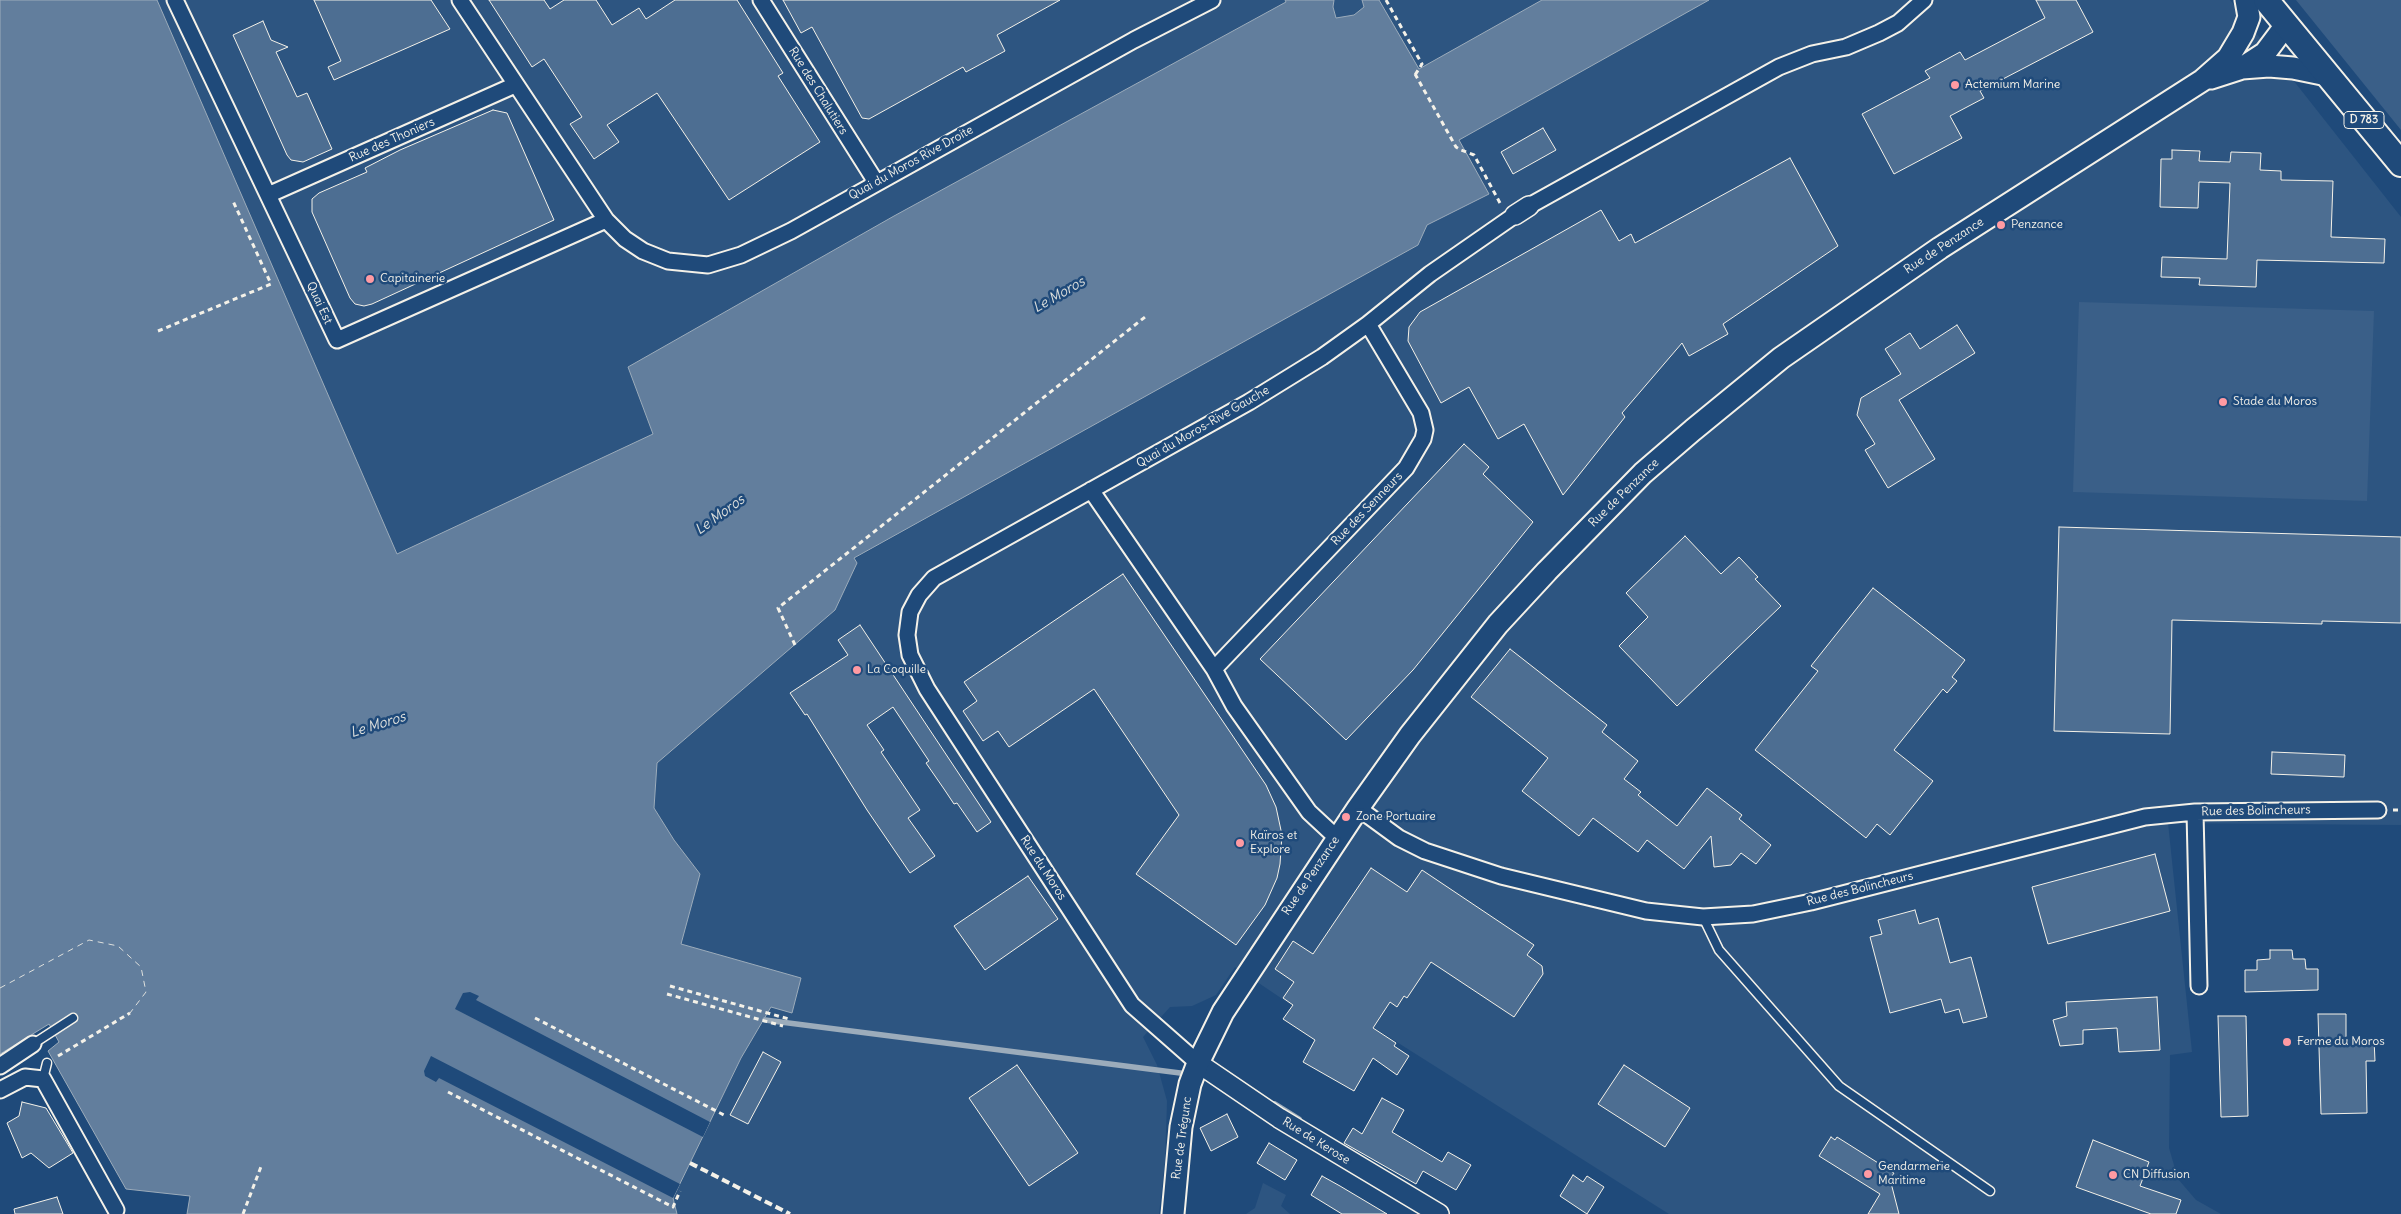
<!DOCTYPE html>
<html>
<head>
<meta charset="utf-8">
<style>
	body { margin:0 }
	canvas { display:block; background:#1f4a7a }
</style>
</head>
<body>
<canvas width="2401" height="1214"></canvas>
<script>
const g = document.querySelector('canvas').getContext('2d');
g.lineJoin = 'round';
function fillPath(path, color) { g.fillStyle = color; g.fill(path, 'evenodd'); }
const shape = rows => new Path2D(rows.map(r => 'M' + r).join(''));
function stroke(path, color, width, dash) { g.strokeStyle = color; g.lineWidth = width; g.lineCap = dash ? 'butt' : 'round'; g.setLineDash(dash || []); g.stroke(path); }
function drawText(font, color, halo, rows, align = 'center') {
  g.font = font + ' Delius,sans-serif'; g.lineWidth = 5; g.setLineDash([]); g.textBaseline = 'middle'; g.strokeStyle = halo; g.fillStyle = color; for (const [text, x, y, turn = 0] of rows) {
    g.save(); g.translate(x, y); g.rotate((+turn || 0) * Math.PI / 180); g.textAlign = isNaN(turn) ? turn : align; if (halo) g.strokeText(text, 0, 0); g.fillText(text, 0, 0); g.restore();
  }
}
fillPath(shape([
	[157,0,1285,0,1286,2,894,216,628,367,653,434,397,555],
	[1334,0,1362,0,1364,7,1353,15,1336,18,1333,7],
	[1379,0,2230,0,2401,217,2401,825,2168,823,2192,1052,2170,1055,2169,1148,2178,1179,2196,1200,2221,1214,1669,1214,1373,1027,1358,1050,1235,967,1216,995,1192,1006,1170,1007,1143,1037,1157,1065,1167,1101,1165,1162,1159,1214,677,1214,673,1198,741,1058,772,1007,801,978,681,944,700,874,674,840,654,808,657,763,835,610,854,559,1418,245,1427,225,1489,194],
	[1263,1183,1286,1195,1281,1206,1290,1214,1246,1214,1255,1208]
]), '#2d5581');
fillPath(shape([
	[2296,0,2401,0,2401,130],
	[2079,302,2374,311,2367,501,2073,492]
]), '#3a5f88');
const water = shape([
	[0,0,157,0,397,554,653,434,628,367,894,216,1286,2,1285,0,1334,0,1333,7,1336,18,1354,15,1364,7,1362,0,1379,0,1419,69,1542,0,1709,0,1459,140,1489,194,1427,225,1418,245,854,558,857,563,835,610,657,763,654,808,674,840,700,874,681,944,801,978,792,1013,771,1007,741,1058,673,1198,677,1214,187,1214,190,1196,126,1189,48,1051,59,1042,49,1024,0,1054,0,0]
]);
fillPath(water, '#627e9d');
stroke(water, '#9cacbb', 1);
fillPath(shape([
	[470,992,479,996,476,1000,710,1122,703,1137,455,1009,463,993],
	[431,1056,680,1184,673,1198,439,1078,436,1082,425,1076,424,1071]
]), '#1f4a7a');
stroke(shape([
	[765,1020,1188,1074],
	[1275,1104,1299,1119]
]), '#9cacbb', 5.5);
stroke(shape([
	[0,988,89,940,118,946,141,967,146,992,130,1013]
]), '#dee0dd', 1, [6, 5]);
const building = shape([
	[314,0,431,0,450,29,334,80,328,67,341,61,314,0],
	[489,0,544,0,550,9,564,0,596,0,612,25,639,8,646,19,675,0,737,0,783,73,778,76,820,142,729,200,657,93,607,125,619,142,594,159,570,124,582,117,544,59,532,67,489,0],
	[783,0,1060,0,997,35,1005,51,966,72,963,67,869,119,862,118,812,27,801,33,783,0],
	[2036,0,2076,0,2093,32,1980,91,1984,98,1950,116,1962,138,1894,174,1862,114,1930,78,1925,71,1960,52,1965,60,2045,18,2036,0],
	[263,21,271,40,288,47,276,52,297,97,307,93,332,149,303,162,291,160,287,155,233,35,263,21],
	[493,110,507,113,554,220,372,304,364,306,355,304,350,298,312,212,312,199,319,193,367,172,365,168,400,150,493,110],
	[1543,128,1556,150,1513,174,1501,152,1543,128],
	[2172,150,2200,151,2199,161,2230,162,2231,152,2261,153,2260,170,2281,171,2281,180,2333,181,2331,237,2385,239,2384,263,2257,260,2256,287,2199,285,2200,278,2161,277,2162,257,2227,259,2230,183,2199,182,2198,208,2160,207,2161,159,2172,159,2172,150],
	[1790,158,1838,246,1723,324,1728,334,1689,356,1682,343,1622,413,1625,417,1563,495,1524,424,1498,439,1469,387,1441,403,1408,341,1409,327,1420,312,1601,210,1619,241,1631,234,1635,243,1790,158],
	[1957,325,1975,353,1899,400,1935,459,1888,488,1865,450,1875,444,1857,415,1861,398,1901,374,1885,349,1910,333,1920,349,1957,325],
	[1464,444,1489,467,1483,474,1533,522,1413,670,1346,740,1260,659,1464,444],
	[2059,527,2401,537,2401,623,2322,621,2322,624,2172,620,2170,734,2054,731,2059,527],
	[1685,536,1721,574,1739,557,1758,577,1755,579,1781,606,1677,706,1619,646,1648,617,1626,593,1685,536],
	[1123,574,1266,785,1276,807,1282,835,1280,864,1277,878,1265,905,1236,945,1136,874,1179,815,1094,689,1009,747,998,731,983,741,963,711,977,701,964,682,1123,574],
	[1873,588,1965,660,1952,677,1957,681,1947,693,1943,689,1894,750,1933,781,1890,835,1877,824,1866,838,1755,750,1818,671,1811,666,1873,588],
	[860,625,991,822,977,832,957,803,954,804,944,789,926,763,929,761,893,707,867,725,884,750,881,752,920,810,908,818,935,856,910,873,867,810,807,714,805,715,790,693,848,655,838,640,860,625],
	[1510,649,1607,725,1602,732,1638,761,1624,779,1641,792,1638,795,1677,826,1707,788,1742,815,1739,819,1771,845,1756,864,1741,853,1731,865,1714,867,1711,836,1684,869,1647,840,1638,852,1593,818,1579,836,1522,791,1548,758,1471,697,1510,649],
	[2272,752,2345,755,2344,777,2271,774,2272,752],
	[2155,854,2170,911,2048,944,2032,887,2155,854],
	[1371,868,1407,892,1422,870,1534,945,1527,955,1542,966,1543,974,1514,1017,1431,962,1407,998,1404,996,1397,1007,1390,1002,1373,1028,1396,1043,1394,1046,1409,1056,1397,1075,1373,1058,1354,1091,1303,1062,1315,1040,1283,1019,1293,1005,1283,998,1294,982,1275,969,1293,941,1313,954,1371,868],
	[1028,876,1058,919,985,970,954,926,1028,876],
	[1915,910,1919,924,1938,918,1950,963,1971,957,1987,1017,1963,1023,1959,1009,1945,1013,1941,999,1890,1013,1870,937,1882,934,1878,920,1915,910],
	[2270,950,2292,950,2293,959,2305,959,2306,969,2318,969,2318,990,2245,992,2245,970,2257,970,2257,960,2270,959,2270,950],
	[2157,997,2160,1050,2119,1052,2117,1028,2083,1030,2083,1044,2060,1046,2053,1020,2067,1016,2066,1002,2157,997],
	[2318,1014,2346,1014,2346,1040,2374,1039,2375,1061,2366,1061,2367,1113,2321,1114,2318,1014],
	[2218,1016,2246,1016,2248,1116,2221,1117,2218,1016],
	[763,1052,781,1062,748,1124,730,1115,763,1052],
	[1017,1065,1078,1153,1029,1186,969,1098,1017,1065],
	[1624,1065,1690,1108,1665,1147,1598,1104,1624,1065],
	[1382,1098,1404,1110,1392,1132,1442,1162,1448,1152,1471,1165,1456,1190,1423,1171,1416,1184,1344,1143,1353,1128,1362,1134,1382,1098],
	[22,1102,46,1108,73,1153,49,1168,31,1153,22,1158,7,1123,19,1116,22,1102],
	[1227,1114,1238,1137,1211,1151,1200,1128,1227,1114],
	[1831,1137,1835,1140,1837,1137,1894,1173,1890,1179,1899,1214,1868,1214,1880,1194,1819,1156,1831,1137],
	[2093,1140,2149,1162,2140,1186,2181,1200,2176,1214,2151,1214,2076,1187,2093,1140],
	[1269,1143,1297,1160,1285,1180,1257,1163,1269,1143],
	[1573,1175,1583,1182,1587,1176,1604,1187,1587,1214,1560,1196,1573,1175],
	[1322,1176,1340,1186,1387,1214,1342,1214,1311,1195,1322,1176],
	[57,1197,63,1214,15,1214,14,1209,57,1197]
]);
fillPath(building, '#4d6e92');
stroke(building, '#f4f1e8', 1);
const service = shape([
	[1703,917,1719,950,1839,1086,1990,1191],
	[33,1044,73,1018],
	[43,1079,47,1063]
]);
const minor = shape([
	[175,0,337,340,606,220],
	[460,0,606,220,625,239,643,251,668,261,708,265,741,255,791,231,1134,40,1212,0],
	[761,0,876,182],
	[268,195,515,85],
	[1529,206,1779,67,1812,54,1846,47,1879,33,1898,23,1924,0],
	[1091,490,1214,669,1234,706,1309,812,1337,838],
	[1214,669,1406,468,1423,439,1425,430,1421,413,1368,324],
	[1358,808,1399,838,1425,851,1501,876,1646,911,1703,917,1753,914,1811,902,2145,817,2195,812,2378,810],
	[2195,812,2199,986],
	[1198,1063,1132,1005,927,689,910,655,907,635,910,612,919,595,934,578,1249,402,1322,357,1368,324,1430,274,1515,215],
	[0,1066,33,1044],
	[0,1090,25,1077,43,1079,116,1210]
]);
const tertiary = shape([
	[1515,215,1529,206],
	[1198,1063,1279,1118,1439,1214]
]);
const secondary = shape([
	[2242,68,2265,53,2286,25],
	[2211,78,2242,68,2269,66,2293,68,2327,75],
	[1173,1214,1181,1127,1190,1084,1198,1063,1223,1012,1358,808,1410,735,1498,624,1547,571,1643,473,1693,430,1781,358,1940,248,2203,80,2228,58,2243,33,2249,17,2246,0]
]);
const primary = shape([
	[2266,0,2401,164]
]);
stroke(service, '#f4f1e8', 11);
stroke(minor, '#f4f1e8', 19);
stroke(tertiary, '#f4f1e8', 22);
stroke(secondary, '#f4f1e8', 25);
stroke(primary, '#f4f1e8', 28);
stroke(shape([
	[1386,0,1422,64,1415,75],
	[1415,74,1456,147,1461,150,1474,155,1500,203,1502,202],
	[158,331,271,284,233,201],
	[795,645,778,608,1145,317],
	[2393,810,2401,810],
	[670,986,789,1019],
	[667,994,783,1026],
	[535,1018,724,1115],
	[58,1056,130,1013],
	[448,1092,673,1207,680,1191],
	[243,1214,262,1164]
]), '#f4f1e8', 3, [5, 4]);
stroke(service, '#1f4a7a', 8);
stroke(minor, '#1f4a7a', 15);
stroke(tertiary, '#1f4a7a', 19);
stroke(secondary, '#1f4a7a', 21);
stroke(primary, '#1f4a7a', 24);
stroke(shape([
	[690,1163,790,1214]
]), '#f4f1e8', 4, [8, 4]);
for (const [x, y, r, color] of [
	[1955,85,5,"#ff9aa2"],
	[2001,225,5,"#ff9aa2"],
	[370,279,5,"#ff9aa2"],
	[2223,402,5,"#ff9aa2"],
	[857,670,5,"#ff9aa2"],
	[1346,817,5,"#ff9aa2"],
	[1240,843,5,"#ff9aa2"],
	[2287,1042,5,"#ff9aa2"],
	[1868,1174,5,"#ff9aa2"],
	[2113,1175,5,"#ff9aa2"]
]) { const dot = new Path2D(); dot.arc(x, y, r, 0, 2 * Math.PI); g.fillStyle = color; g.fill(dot); stroke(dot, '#1f4a7a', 2); }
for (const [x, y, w] of [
	[2364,120,40]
]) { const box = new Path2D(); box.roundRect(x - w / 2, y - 8.5, w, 17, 4); g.fillStyle = '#1f4a7a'; g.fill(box); stroke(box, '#f4f1e8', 1); }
drawText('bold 11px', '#f4f1e8', null, [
	["D 783",2364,120]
]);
drawText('12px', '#f4f1e8', '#1f4a7a', [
	["Actemium Marine",1965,85],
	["Penzance",2011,225],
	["Capitainerie",380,279],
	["Stade du Moros",2233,402],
	["La Coquille",867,670],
	["Zone Portuaire",1356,817],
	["Kaïros et",1250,836],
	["Explore",1250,850],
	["Ferme du Moros",2297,1042],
	["Gendarmerie",1878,1167],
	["Maritime",1878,1181],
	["CN Diffusion",2123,1175]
], 'left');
drawText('12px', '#f4f1e8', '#1f4a7a', [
	["Rue des Chalutiers",818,91,58],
	["Rue des Thoniers",392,140,-24],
	["Quai du Moros Rive Droite",911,163,-29],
	["Rue de Penzance",1944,246,-33],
	["Quai Est",319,303,65],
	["Quai du Moros-Rive Gauche",1203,427,-30],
	["Rue de Penzance",1624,493,-44],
	["Rue des Senneurs",1367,509,-46],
	["Rue des Bolincheurs",2256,811,-1],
	["Rue du Moros",1043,868,57],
	["Rue de Penzance",1311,876,-56],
	["Rue des Bolincheurs",1860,889,-14],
	["Rue de Trégunc",1182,1138,-82],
	["Rue de Kerose",1316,1141,32]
]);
drawText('italic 14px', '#dee0dd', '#1f4a7a', [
	["Le Moros",1059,295,-30],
	["Le Moros",720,515,-36],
	["Le Moros",378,725,-17]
]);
</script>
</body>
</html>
